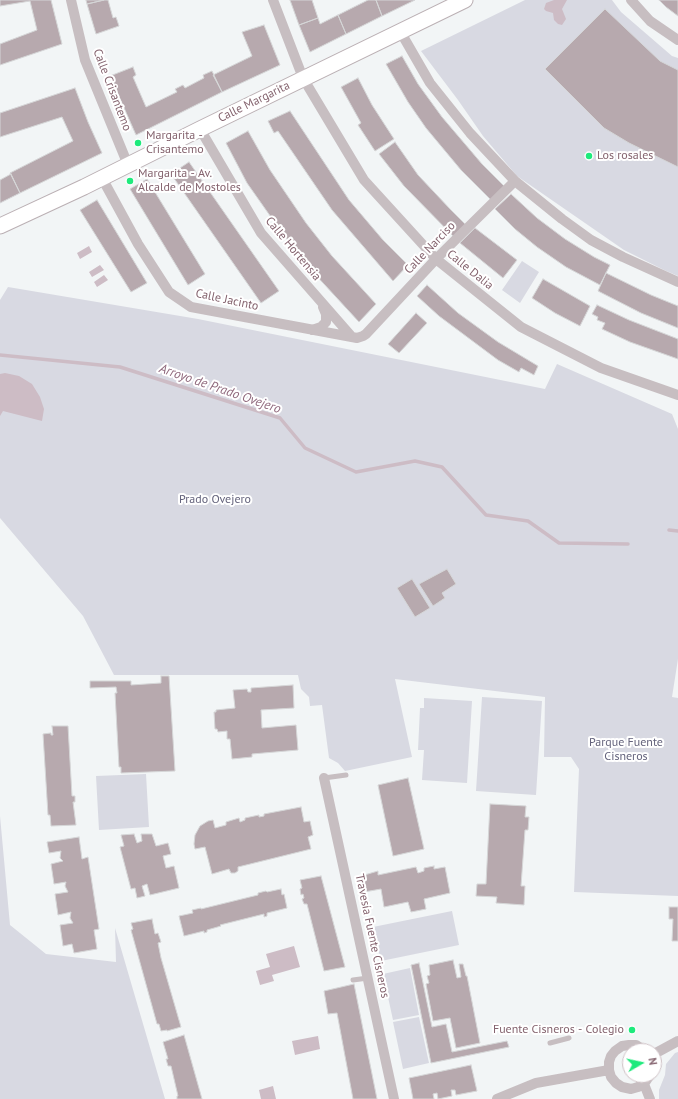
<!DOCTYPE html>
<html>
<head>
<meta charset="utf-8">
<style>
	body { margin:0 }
	#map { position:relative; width:678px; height:1099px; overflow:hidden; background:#f2f5f6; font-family:"PT Sans",sans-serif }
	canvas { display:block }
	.north { position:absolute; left:622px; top:1043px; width:40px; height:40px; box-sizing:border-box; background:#fff; border:1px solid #cec1c5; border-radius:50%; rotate:81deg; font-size:11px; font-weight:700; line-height:16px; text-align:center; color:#84636e }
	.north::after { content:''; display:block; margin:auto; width:14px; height:18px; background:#1eea7c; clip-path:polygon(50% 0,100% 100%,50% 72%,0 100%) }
</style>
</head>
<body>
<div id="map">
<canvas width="678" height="1099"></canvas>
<div class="north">N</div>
</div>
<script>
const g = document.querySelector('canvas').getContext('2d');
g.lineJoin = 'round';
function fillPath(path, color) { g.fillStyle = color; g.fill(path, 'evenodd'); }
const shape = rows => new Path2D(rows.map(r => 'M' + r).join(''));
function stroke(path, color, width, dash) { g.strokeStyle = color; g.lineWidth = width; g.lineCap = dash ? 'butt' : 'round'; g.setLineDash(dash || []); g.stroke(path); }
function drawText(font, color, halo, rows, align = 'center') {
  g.font = font + ' "PT Sans",sans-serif'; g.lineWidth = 4; g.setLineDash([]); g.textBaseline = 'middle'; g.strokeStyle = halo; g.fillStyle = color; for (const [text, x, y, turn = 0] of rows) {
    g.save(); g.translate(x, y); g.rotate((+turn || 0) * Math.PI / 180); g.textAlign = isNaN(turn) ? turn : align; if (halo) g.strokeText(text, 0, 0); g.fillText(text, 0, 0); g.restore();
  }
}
fillPath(shape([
	[525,0,612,0,621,12,672,56,678,58,678,276,664,270,624,250,517,176,483,136,458,100,421,51],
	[522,261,539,272,520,303,502,290],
	[8,287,198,319,545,389,557,364,672,414,678,429,678,659,672,697,678,698,678,896,574,892,579,769,571,757,544,757,545,697,395,679,412,757,345,771,338,763,329,758,322,705,310,706,309,697,301,689,298,675,114,675,83,616,0,518,0,300],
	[482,697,542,701,536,795,476,791],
	[424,698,472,701,467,783,422,780,424,750,418,750,420,708,424,708],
	[146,774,149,827,99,830,96,776],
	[0,816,10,925,46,954,116,962,115,928,165,1099,0,1099],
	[452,911,459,945,381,961,373,927],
	[410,968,419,1015,393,1020,383,974],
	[419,1017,429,1063,403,1069,393,1022],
	[678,1052,678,1099,659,1099,659,1090,665,1075,666,1064,675,1053]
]), '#d8d9e2');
fillPath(shape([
	[554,0,567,0,562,9,566,19,562,25,558,24,554,20,553,13,546,11,544,9,546,3],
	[89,246,92,252,80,259,77,253],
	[100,265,104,270,92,277,89,272],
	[104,275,108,280,97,287,94,282],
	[5,373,19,376,32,384,40,397,44,409,42,421,3,411,0,416,0,374],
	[294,946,300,967,272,975,274,981,260,985,256,971,270,967,266,954],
	[318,1036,320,1049,295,1055,292,1041],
	[273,1086,276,1099,261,1099,259,1090]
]), '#cdbcc5');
stroke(shape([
	[0,355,120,367,280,418,305,448,356,472,415,461,442,467,486,515,528,521,559,543,628,544],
	[669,530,678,531]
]), '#cdbcc5', 3.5);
const building = shape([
	[0,0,51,0,62,44,0,65,0,44,37,30,30,1,0,6,0,0],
	[86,0,104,0,87,4,86,0],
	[104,0,108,0,113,18,116,17,119,26,96,34,87,4,104,0],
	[290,0,312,0,318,18,299,25,290,0],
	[368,0,376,0,382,16,346,34,338,15,368,0],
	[376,0,415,0,382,16,376,0],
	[659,0,678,0,678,16,666,7,659,0],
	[605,9,660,61,678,70,678,167,629,143,604,128,545,69,605,9],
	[338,15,346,34,310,52,299,25,318,18,320,24,338,15],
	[264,25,280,65,222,92,213,75,252,56,242,32,264,25],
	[402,56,418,84,442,117,482,164,504,186,491,200,461,170,426,128,408,102,386,64,402,56],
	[133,67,136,75,133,77,146,107,177,92,175,89,183,85,185,88,204,78,203,75,212,71,222,92,136,135,110,76,133,67],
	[358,78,372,105,394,139,375,151,358,125,361,123,341,87,358,78],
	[75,88,88,122,102,153,20,193,10,173,73,141,62,117,0,137,0,113,75,88],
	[290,111,349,200,383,240,408,265,393,281,332,210,278,131,274,133,268,121,290,111],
	[248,131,270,170,306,223,332,256,376,304,359,322,312,271,285,237,247,183,226,143,248,131],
	[395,142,418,175,451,210,466,225,454,237,404,186,379,154,395,142],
	[189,162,279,291,261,303,171,174,189,162],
	[11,174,20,193,0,203,0,180,11,174],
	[147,179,205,274,188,285,130,189,147,179],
	[511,194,537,218,565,239,594,257,610,265,600,285,566,267,537,247,515,229,495,209,511,194],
	[97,200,147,283,131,292,80,210,97,200],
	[475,228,517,260,503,278,460,243,475,228],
	[606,273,651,295,678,306,678,328,641,313,598,291,606,273],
	[543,279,590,306,580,326,555,313,532,298,543,279],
	[427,285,458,313,498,342,538,366,534,375,521,368,519,372,498,360,439,316,417,296,427,285],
	[597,305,629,320,678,339,678,359,630,342,602,329,605,323,597,320,598,317,592,314,597,305],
	[416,313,427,323,399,353,388,344,416,313],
	[447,569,456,584,442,593,445,598,433,606,419,584,447,569],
	[412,579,430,608,415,617,397,588,412,579],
	[161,676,169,676,175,771,121,773,121,767,119,767,115,693,117,693,116,687,90,688,90,681,131,681,131,685,161,683,161,676],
	[293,685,294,708,261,710,262,728,296,725,298,750,252,754,252,757,232,759,230,739,227,739,227,731,218,732,217,729,215,729,214,712,216,712,216,710,235,708,233,690,247,689,248,692,251,692,251,688,293,685],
	[52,726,68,726,72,796,75,796,75,802,73,802,76,825,51,826,50,815,48,815,43,734,51,733,51,735,53,735,52,726],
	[408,778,424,849,393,856,378,785,408,778],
	[490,804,526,806,525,817,529,817,528,830,525,830,521,886,525,886,524,905,496,903,497,897,476,896,477,884,486,884,490,804],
	[301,807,304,822,310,821,313,835,308,837,311,849,238,867,238,871,235,873,231,873,229,869,212,874,205,847,195,849,194,844,195,835,200,826,208,821,213,820,215,828,226,825,226,822,239,818,240,822,245,820,245,818,259,815,259,817,264,816,264,814,301,807],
	[134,834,137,843,142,841,141,834,152,834,156,846,168,843,171,854,163,856,166,868,174,866,179,888,150,895,147,884,142,886,145,896,137,898,135,888,131,889,120,847,124,846,121,835,134,834],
	[79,837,82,859,88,857,99,929,94,930,97,949,74,953,72,944,63,946,60,925,73,923,70,918,71,912,58,915,55,894,68,892,65,886,66,882,54,884,51,864,63,861,60,858,61,851,49,853,47,842,79,837],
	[434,866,434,869,445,867,450,893,424,899,426,909,411,912,408,902,384,907,381,889,364,892,361,876,378,871,378,875,416,867,418,873,424,871,424,868,434,866],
	[321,876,345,967,324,971,307,904,304,904,302,899,304,898,303,894,301,895,300,889,302,888,300,880,321,876],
	[281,889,282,895,284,894,287,908,267,913,267,916,264,917,264,914,220,925,221,926,207,930,207,932,204,933,204,931,184,936,179,916,193,913,192,910,201,908,201,909,258,895,258,893,266,891,267,892,281,889],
	[669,907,678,907,678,941,672,941,673,919,669,919,669,907],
	[152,919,155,934,158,933,161,942,158,943,161,958,181,1027,167,1031,167,1030,161,1031,159,1024,157,1024,131,930,133,929,131,923,152,919],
	[453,960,457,978,461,977,459,964,463,964,466,976,467,976,480,1043,456,1048,450,1018,433,1021,426,984,429,983,427,976,430,975,429,965,453,960],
	[419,963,432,1027,446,1024,452,1052,507,1041,509,1047,431,1063,411,965,419,963],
	[354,984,377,1099,353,1099,337,1013,328,1014,324,991,354,984],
	[184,1035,202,1099,177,1099,177,1096,178,1096,171,1066,168,1066,166,1059,168,1059,163,1042,184,1035],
	[471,1065,477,1091,456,1095,455,1090,451,1090,452,1096,438,1099,437,1093,433,1094,434,1099,413,1099,409,1078,471,1065]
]);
fillPath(building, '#b7a9ae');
stroke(building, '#d5d6d7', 1);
const secondary = shape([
	[0,226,84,187,200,129,465,0]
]);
stroke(secondary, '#bbb0b4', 17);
stroke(shape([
	[324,778,346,775],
	[353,980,368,978],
	[550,1043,569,1038]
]), '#c7bec1', 5);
stroke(shape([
	[71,0,85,60,128,165],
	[273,0,303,78,364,180,436,259,521,327,601,368,678,395],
	[631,0,650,21,678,40],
	[400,31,430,83,470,133,515,181,562,219,591,240,623,257,678,282],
	[200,129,261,233,352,337],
	[102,178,138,244,169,292,191,307,357,338,363,336,366,334,436,259,515,181],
	[312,330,321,327,326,322,326,314,323,307],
	[324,778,394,1099],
	[645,1051,636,1045,629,1045,622,1046,615,1051,611,1056,609,1062,609,1070,611,1077,616,1083,622,1087,631,1089,638,1087,644,1084,650,1075],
	[654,1054,678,1041],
	[644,1084,650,1099],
	[497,1099,536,1083,609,1070]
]), '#c7bec1', 10);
stroke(secondary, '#fff', 15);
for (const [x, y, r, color] of [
	[138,143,4,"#1eea7c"],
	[589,156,4,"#1eea7c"],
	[130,181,4,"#1eea7c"],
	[632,1030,4,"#1eea7c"]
]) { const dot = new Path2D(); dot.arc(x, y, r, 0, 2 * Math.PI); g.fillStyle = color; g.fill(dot); stroke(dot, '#fff', 1.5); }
drawText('12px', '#84636e', '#fff', [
	["Calle Crisantemo",112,90,69],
	["Calle Margarita",254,102,-26],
	["Calle Narciso",430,248,-46],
	["Calle Hortensia",293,249,50],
	["Calle Dalia",470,270,39],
	["Calle Jacinto",227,300,12],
	["Travesía Fuente Cisneros",372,936,78]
]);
drawText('12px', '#84636e', '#fff', [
	["Margarita -",146,136],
	["Crisantemo",146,150],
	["Los rosales",597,156],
	["Margarita - Av.",138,174],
	["Alcalde de Mostoles",138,188],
	["Fuente Cisneros - Colegio",624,1030,"right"]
], 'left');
drawText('12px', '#63627b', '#fff', [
	["Prado Ovejero",215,500],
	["Parque Fuente",626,743],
	["Cisneros",626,757]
]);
drawText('italic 13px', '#8f687c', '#fff', [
	["Arroyo de Prado Ovejero",220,389,19]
]);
</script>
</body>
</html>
